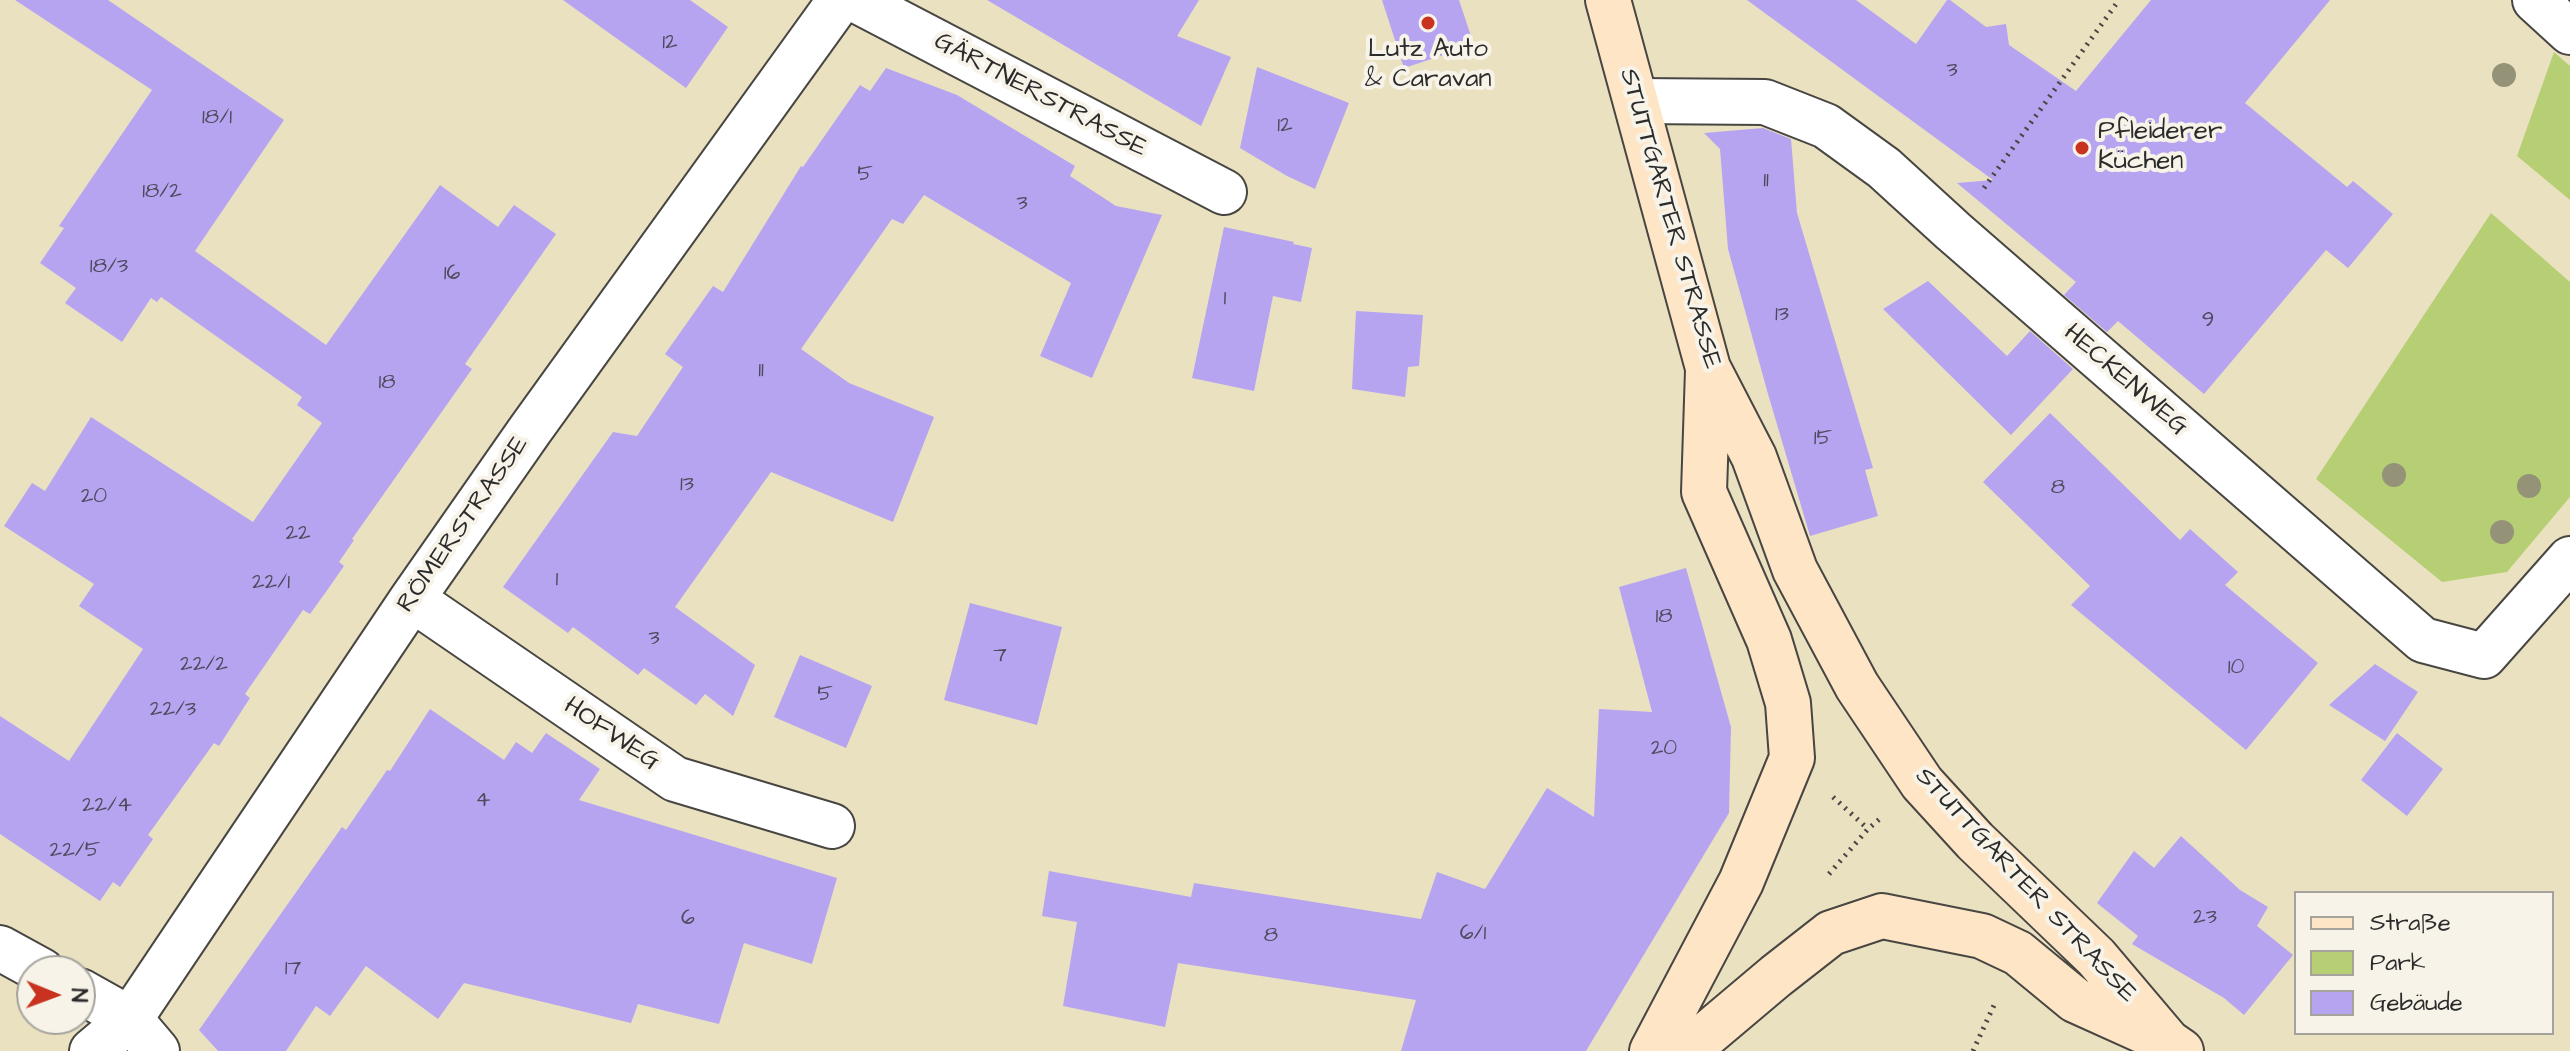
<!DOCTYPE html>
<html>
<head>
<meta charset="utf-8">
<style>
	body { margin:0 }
	#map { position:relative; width:2570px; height:1051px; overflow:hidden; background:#eae1c1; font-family:"Architects Daughter",sans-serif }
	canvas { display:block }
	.legend { position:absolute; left:2294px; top:891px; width:260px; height:144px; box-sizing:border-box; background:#f7f3e8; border:2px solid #a5a39c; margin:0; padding:10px 14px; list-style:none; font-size:24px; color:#2b2b2b }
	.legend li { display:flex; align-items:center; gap:16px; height:40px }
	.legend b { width:40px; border:2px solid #a5a39c }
	.north { position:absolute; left:16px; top:955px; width:80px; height:80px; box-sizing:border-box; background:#f7f3e8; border:2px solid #a5a39c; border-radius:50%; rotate:91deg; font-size:22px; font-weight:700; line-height:32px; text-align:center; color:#2b2b2b }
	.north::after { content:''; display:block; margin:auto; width:28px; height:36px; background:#c8321e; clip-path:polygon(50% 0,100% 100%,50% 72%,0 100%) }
</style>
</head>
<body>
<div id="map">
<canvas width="2570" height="1051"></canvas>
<ul class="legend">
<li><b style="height:10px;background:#fde5c5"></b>Straße</li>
<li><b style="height:22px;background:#b6cf74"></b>Park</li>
<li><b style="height:22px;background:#b6a4f1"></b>Gebäude</li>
</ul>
<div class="north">N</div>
</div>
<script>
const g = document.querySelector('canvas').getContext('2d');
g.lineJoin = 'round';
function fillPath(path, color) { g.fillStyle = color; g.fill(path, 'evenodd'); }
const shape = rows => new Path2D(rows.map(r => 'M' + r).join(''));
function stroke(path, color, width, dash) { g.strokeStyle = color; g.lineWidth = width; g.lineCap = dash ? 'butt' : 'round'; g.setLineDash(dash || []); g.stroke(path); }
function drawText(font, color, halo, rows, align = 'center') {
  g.font = font + ' "Architects Daughter",sans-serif'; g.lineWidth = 8; g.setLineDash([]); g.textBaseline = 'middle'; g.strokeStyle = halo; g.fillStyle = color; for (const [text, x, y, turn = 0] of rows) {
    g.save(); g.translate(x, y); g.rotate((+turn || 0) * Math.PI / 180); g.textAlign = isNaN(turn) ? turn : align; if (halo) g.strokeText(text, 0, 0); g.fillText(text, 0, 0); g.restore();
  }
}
fillPath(shape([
	[2554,52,2570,66,2570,200,2517,156],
	[2491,213,2570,282,2570,497,2507,572,2442,582,2316,479]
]), '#b6cf74');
fillPath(shape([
	[15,0,108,0,284,120,195,251,326,345,440,185,498,227,514,205,556,234,465,364,472,369,352,539,354,540,339,562,344,566,328,589,310,614,303,610,245,694,250,698,219,746,214,743,148,835,153,839,120,887,113,882,100,901,0,834,0,716,69,761,143,649,79,606,94,584,4,526,32,483,45,491,91,417,253,522,322,423,297,405,302,397,161,297,157,302,151,298,122,342,65,303,76,288,40,263,64,228,59,226,152,90],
	[563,0,690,0,728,27,686,88],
	[987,0,1199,0,1177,36,1231,57,1201,126],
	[1382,0,1459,0,1474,45,1404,68],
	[1747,0,1856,0,1916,44,1947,0,1950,0,1986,27,2006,24,2009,45,2076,91,2151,0,2330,0,2245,103,2347,187,2353,181,2393,214,2348,268,2326,250,2204,394,2118,321,2107,332,2064,295,2076,282,1957,183,1993,180],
	[1257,67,1349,103,1315,189,1287,176,1240,148],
	[886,68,957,95,1075,166,1070,176,1116,206,1162,215,1092,378,1040,356,1071,283,924,195,903,224,892,219,801,349,849,383,934,417,893,522,771,472,675,607,755,665,733,716,705,694,696,705,644,668,638,675,573,627,568,633,503,587,613,432,637,436,683,367,665,354,713,286,723,292,801,166,803,167,860,85,870,91],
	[1763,128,1791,139,1797,213,1873,468,1865,470,1878,516,1810,536,1768,394,1728,249,1720,149,1704,133],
	[1224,227,1294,242,1293,244,1312,248,1301,302,1273,296,1254,391,1192,378],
	[1928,281,2007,356,2030,331,2073,369,2011,435,1883,309],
	[1356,311,1423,315,1419,366,1408,367,1405,397,1352,389],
	[2050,413,2180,540,2190,529,2238,572,2225,585,2318,663,2246,750,2071,605,2090,586,1983,482],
	[1686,568,1731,727,1729,813,1586,1051,1401,1051,1416,1000,1178,963,1165,1027,1063,1006,1077,922,1042,916,1049,871,1191,897,1194,883,1421,919,1437,872,1485,889,1547,788,1594,817,1599,709,1652,712,1619,587],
	[970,603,1062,627,1037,725,944,700],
	[800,655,872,686,846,748,774,717],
	[2375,664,2418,692,2385,741,2329,705],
	[430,709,504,760,516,742,532,753,546,733,600,769,579,800,837,878,812,964,744,943,719,1024,638,1004,631,1023,464,983,438,1019,366,966,330,1016,316,1006,286,1051,218,1051,199,1030,342,827,346,830,387,770,390,771],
	[2397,733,2443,769,2407,816,2361,780],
	[2181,836,2240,890,2268,907,2257,926,2293,955,2244,1015,2224,998,2132,944,2138,936,2097,903,2134,851,2154,868]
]), '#b6a4f1');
const minor = shape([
	[856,0,1224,192],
	[2535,0,2570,32],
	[1637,101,1765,102,1826,126,1884,168,1953,231,2423,640,2484,656,2570,559],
	[412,599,675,779,832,826],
	[0,948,42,971],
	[80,991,130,1019,157,1051],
	[92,1051,130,1019,412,599,530,430,840,0]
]);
const secondary = shape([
	[1608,0,1708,368,1754,457,1795,570,1857,686,1922,783,1975,841,2096,957,2168,1042,2181,1051],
	[1652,1051,1741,882,1792,758,1788,703,1769,640,1704,492,1708,370],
	[1687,1051,1776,976,1831,933,1882,916,1982,936,2018,953,2075,1000,2157,1037]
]);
stroke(minor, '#484642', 48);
stroke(secondary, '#484642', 48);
stroke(shape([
	[1984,188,2119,0],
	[1833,797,1868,829],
	[1829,874,1868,829,1882,817],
	[1973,1051,1995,1003]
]), '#484642', 5, [2, 6]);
stroke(minor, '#fff', 44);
stroke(secondary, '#fde5c5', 44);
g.fillStyle = '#949378';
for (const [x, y] of [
	[2504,75],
	[2394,475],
	[2529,486],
	[2502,532]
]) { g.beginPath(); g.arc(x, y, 12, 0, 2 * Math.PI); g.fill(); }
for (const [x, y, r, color] of [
	[1428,23,8,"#c8321e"],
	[2082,148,8,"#c8321e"]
]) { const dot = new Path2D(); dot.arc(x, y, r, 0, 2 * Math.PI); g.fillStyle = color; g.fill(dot); stroke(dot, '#f7f3e8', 3); }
drawText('22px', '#4e495c', null, [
	["12",670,43],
	["3",1952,71],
	["18/1",217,118],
	["12",1285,126],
	["5",865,175],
	["11",1766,181],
	["18/2",162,192],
	["3",1022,204],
	["18/3",109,267],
	["16",452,274],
	["1",1225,299],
	["13",1782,315],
	["9",2208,321],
	["11",761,371],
	["18",387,383],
	["15",1823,439],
	["13",687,485],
	["8",2058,488],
	["20",94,497],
	["22",298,534],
	["1",557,580],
	["22/1",271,583],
	["18",1664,617],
	["3",654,639],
	["7",1000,656],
	["22/2",204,665],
	["10",2236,668],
	["5",825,695],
	["22/3",173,710],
	["20",1664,749],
	["4",483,801],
	["22/4",107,806],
	["22/5",75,851],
	["23",2205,918],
	["6",688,919],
	["6/1",1473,934],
	["8",1271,936],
	["17",293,969]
]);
drawText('26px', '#2b2b2b', '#f7f3e8', [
	["Lutz Auto",1428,51],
	["& Caravan",1428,81],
	["Pfleiderer",2098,133,"left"],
	["Küchen",2098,163,"left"]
]);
drawText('26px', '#2b2b2b', '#f7f3e8', [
	["GÄRTNERSTRASSE",1040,96,28],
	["STUTTGARTER STRASSE",1669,219,74],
	["HECKENWEG",2125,381,41],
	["RÖMERSTRASSE",464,525,-55],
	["HOFWEG",611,735,34],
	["STUTTGARTER STRASSE",2025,886,47]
]);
</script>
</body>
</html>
